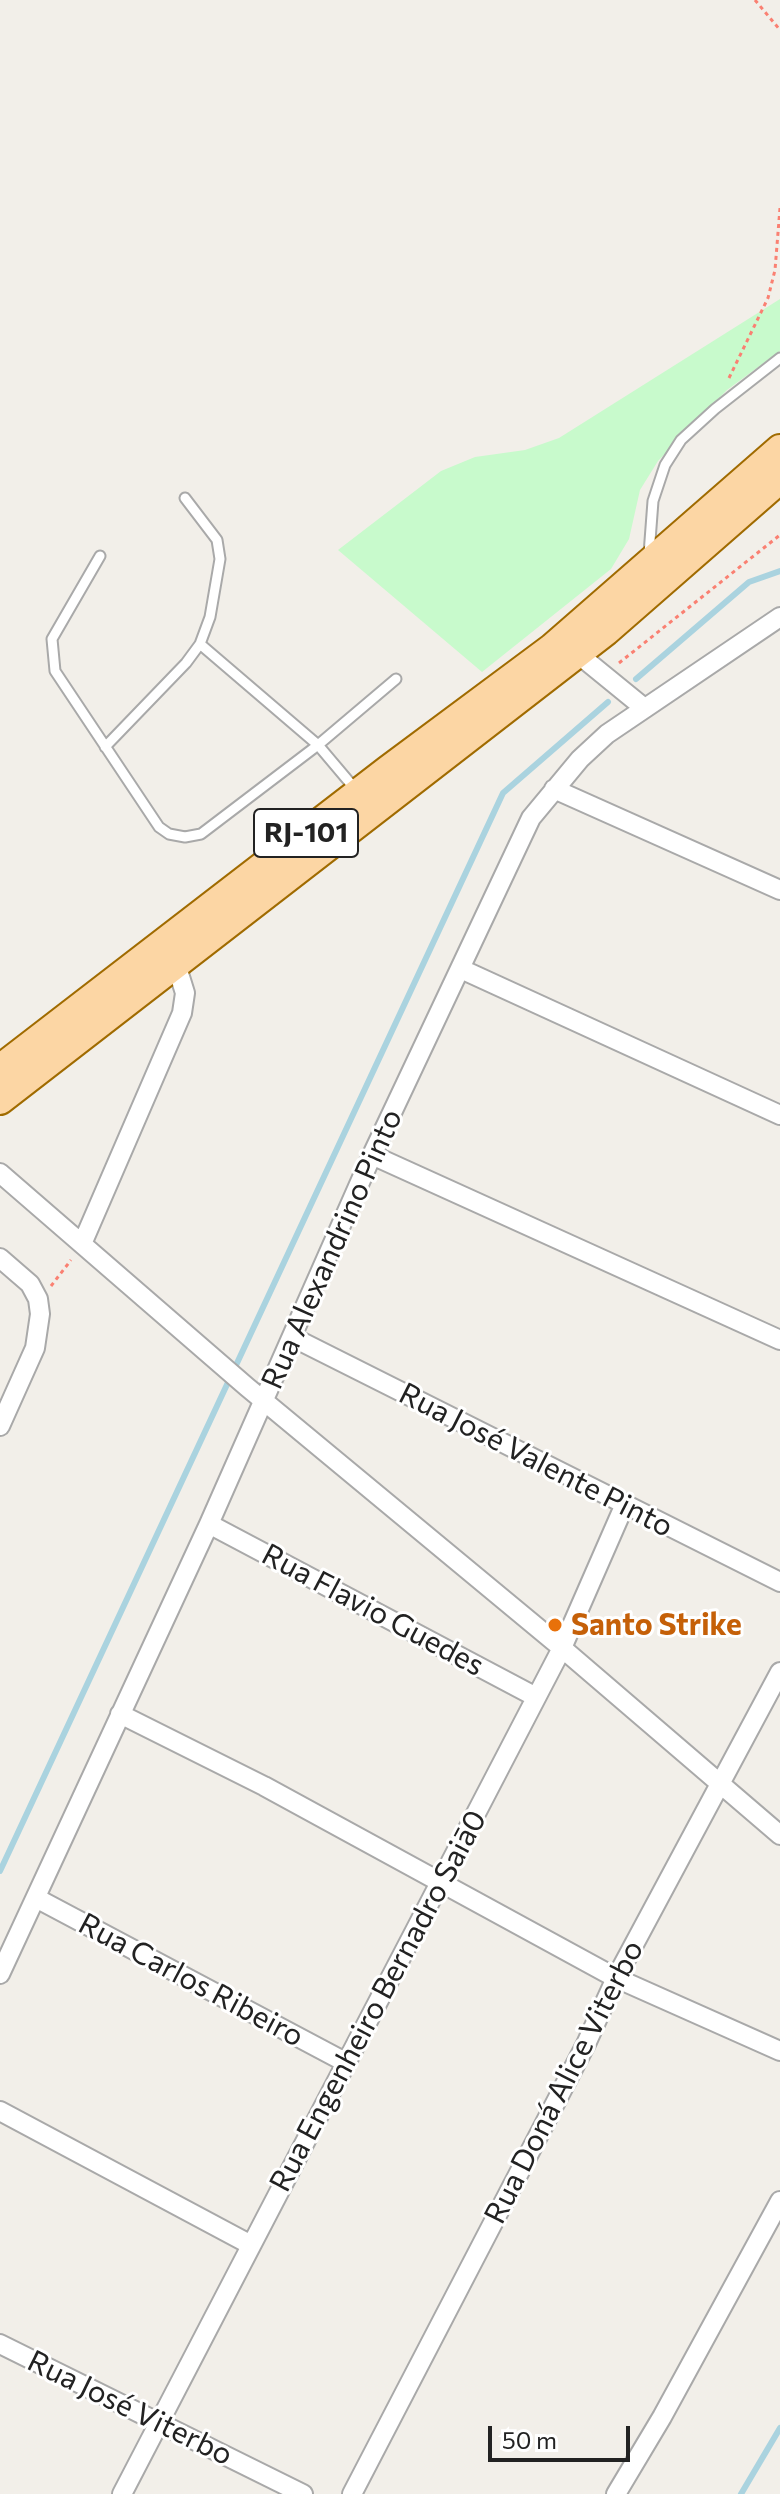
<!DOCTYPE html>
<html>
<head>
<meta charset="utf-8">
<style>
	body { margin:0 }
	#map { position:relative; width:780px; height:2494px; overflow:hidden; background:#f2efe9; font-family:Commissioner,sans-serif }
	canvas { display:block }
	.scale { position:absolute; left:488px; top:2426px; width:142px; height:36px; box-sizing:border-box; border:4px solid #222; border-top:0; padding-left:10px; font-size:24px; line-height:28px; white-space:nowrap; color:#222; -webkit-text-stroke:6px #fff; paint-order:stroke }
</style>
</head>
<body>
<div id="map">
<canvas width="780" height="2494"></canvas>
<div class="scale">50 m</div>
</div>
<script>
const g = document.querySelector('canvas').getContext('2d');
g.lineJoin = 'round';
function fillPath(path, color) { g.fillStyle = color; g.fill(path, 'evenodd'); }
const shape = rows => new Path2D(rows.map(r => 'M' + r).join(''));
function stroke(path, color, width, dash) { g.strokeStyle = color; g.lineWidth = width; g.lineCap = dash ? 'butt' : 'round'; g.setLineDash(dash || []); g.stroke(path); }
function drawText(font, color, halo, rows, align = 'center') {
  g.font = font + ' Commissioner,sans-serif'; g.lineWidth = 6; g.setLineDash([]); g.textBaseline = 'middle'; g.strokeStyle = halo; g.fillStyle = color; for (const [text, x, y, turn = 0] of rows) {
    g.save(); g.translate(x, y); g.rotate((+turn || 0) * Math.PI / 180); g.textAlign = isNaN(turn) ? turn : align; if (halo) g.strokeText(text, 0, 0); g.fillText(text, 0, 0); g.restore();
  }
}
fillPath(shape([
	[780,299,780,351,727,390,658,461,640,490,629,539,611,569,482,672,338,550,441,471,475,457,525,450,559,438]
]), '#c8facc');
stroke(shape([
	[636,679,749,582,780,571],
	[0,1871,503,793,608,702],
	[741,2494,780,2428]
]), '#aad3df', 6);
const service = shape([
	[649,554,653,501,665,465,681,440,715,409,780,358],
	[100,556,52,639,55,671,159,827,169,834,185,837,201,834,318,745,396,679],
	[200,644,318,745,356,790],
	[105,747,186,663,200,644,210,617,220,559,217,540,185,498]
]);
const minor = shape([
	[578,654,643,707],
	[554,789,780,890],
	[461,969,780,1115],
	[372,1155,780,1340],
	[0,1173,247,1387,562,1648,780,1835],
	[82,1244,182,1013,185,993,176,964],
	[0,1258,30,1284,38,1299,40,1314,35,1348,0,1426],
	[292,1337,780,1582],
	[209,1524,536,1697],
	[120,1714,264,1786,616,1978,780,2051],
	[36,1898,345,2062],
	[0,1974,209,1524,372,1155,531,818,580,759,607,734,780,617],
	[0,2111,251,2245],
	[0,2344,303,2494],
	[122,2494,562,1648,625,1504],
	[352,2494,586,2044,616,1978,780,1672],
	[616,2494,662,2417,780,2201]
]);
const primary = shape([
	[0,1069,388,770,552,648,780,449],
	[0,1100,606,631,780,479]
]);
stroke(service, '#a9a9a9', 13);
stroke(minor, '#a9a9a9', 22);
stroke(primary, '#a06b00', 32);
stroke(shape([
	[755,0,780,30],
	[729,378,768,298,775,270,780,208],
	[619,663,780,535],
	[51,1286,71,1260]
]), '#fa8072', 3, [4, 4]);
stroke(service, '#fff', 9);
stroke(minor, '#fff', 18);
stroke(primary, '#fcd6a4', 28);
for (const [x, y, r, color] of [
	[555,1625,8,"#e8710a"]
]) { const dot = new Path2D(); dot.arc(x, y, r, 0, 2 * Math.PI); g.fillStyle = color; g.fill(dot); stroke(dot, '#fff', 3); }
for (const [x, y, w] of [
	[306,833,104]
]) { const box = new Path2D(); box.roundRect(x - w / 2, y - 24, w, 48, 6); g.fillStyle = '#fff'; g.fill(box); stroke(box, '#222', 2); }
drawText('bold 28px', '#222', null, [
	["RJ-101",306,833]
]);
drawText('30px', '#222', '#fff', [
	["Rua Alexandrino Pinto",332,1249,-66],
	["Rua José Valente Pinto",536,1460,27],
	["Rua Flavio Guedes",373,1610,28],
	["Rua Carlos Ribeiro",191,1980,28],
	["Rua Engenheiro Bernadro Saiā0",378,2001,-62],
	["Rua Doná Alice Viterbo",564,2082,-63],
	["Rua José Viterbo",130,2408,26]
]);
drawText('bold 30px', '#c56008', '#fff', [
	["Santo Strike",571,1625]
], 'left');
</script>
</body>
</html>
